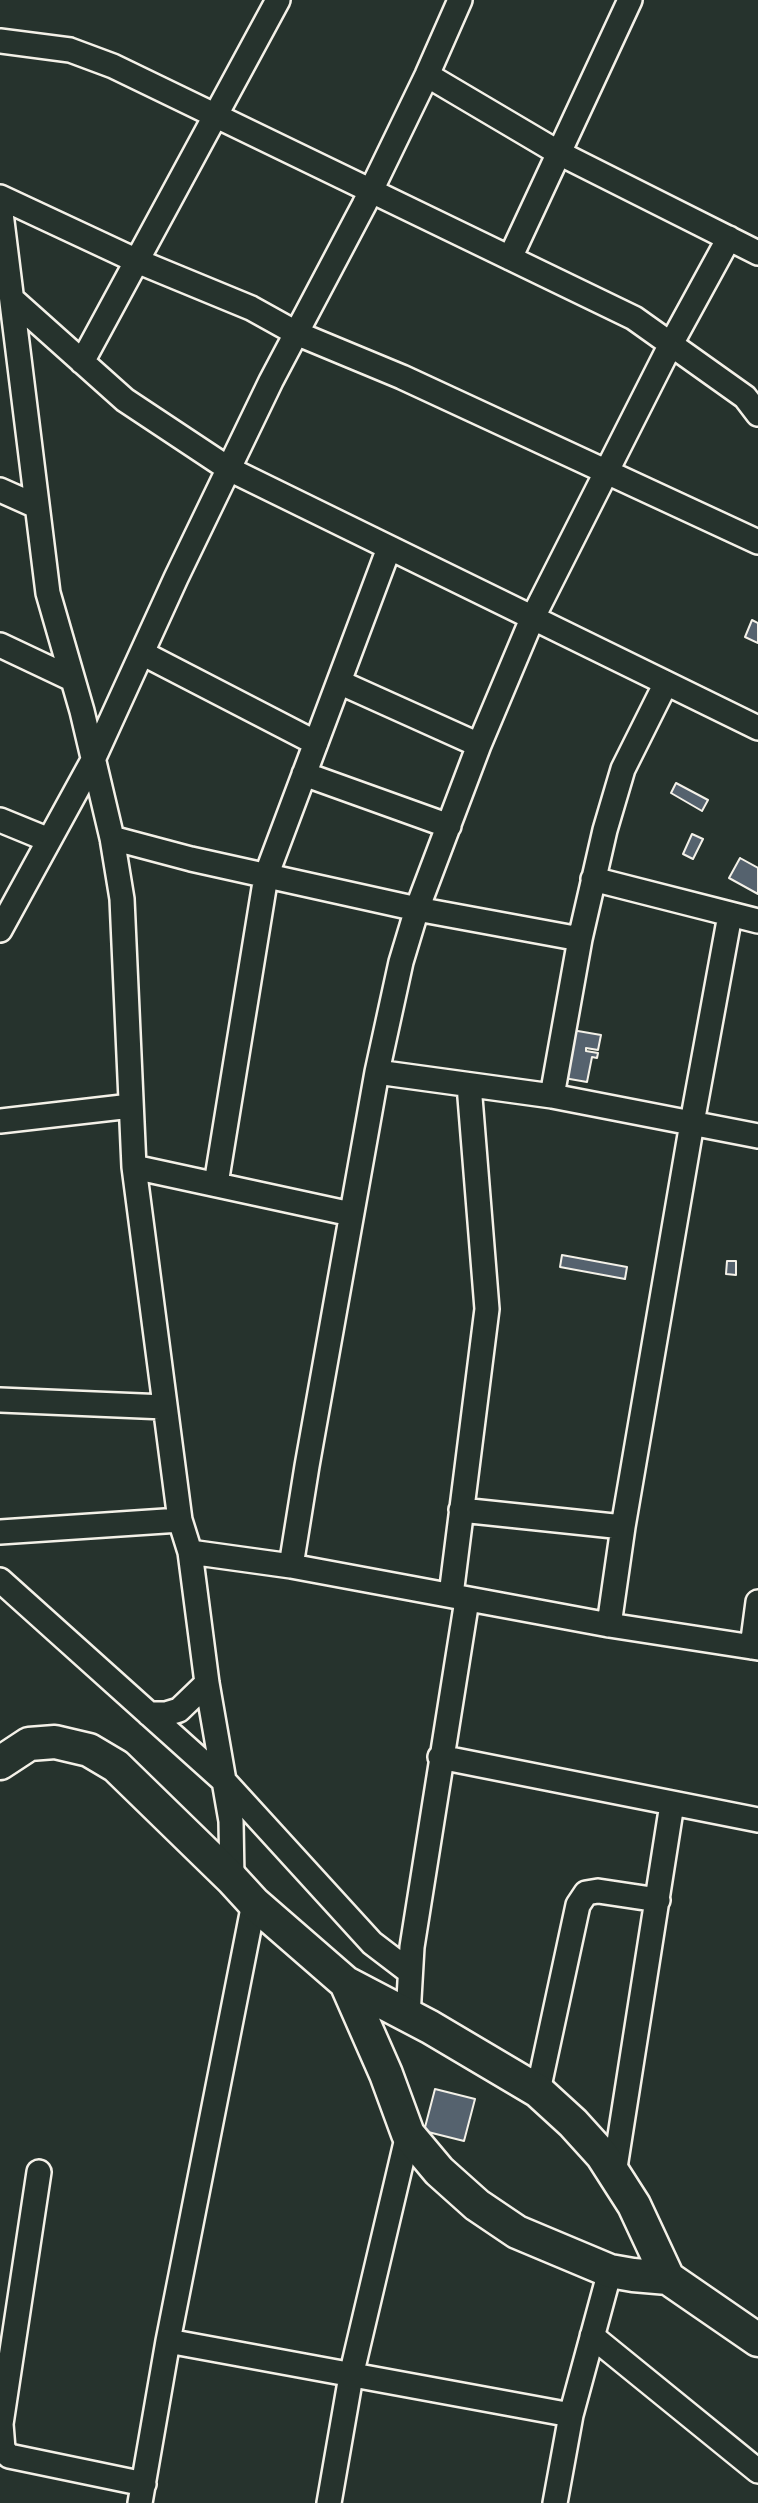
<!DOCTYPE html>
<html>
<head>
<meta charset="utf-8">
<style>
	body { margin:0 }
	canvas { display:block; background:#26332d }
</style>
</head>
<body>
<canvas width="758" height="2503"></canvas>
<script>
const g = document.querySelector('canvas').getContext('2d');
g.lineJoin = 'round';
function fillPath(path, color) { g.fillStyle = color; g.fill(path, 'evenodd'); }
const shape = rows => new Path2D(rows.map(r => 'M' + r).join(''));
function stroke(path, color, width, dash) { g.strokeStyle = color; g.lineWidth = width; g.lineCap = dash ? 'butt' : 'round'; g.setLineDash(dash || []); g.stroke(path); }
const building = shape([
	[752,620,758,623,758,643,745,637,752,620],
	[676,783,708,800,702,811,671,793,676,783],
	[692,834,703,839,693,859,683,854,692,834],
	[740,858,758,868,758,894,729,878,740,858],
	[572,1030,601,1035,598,1050,586,1048,586,1051,598,1053,597,1058,592,1057,587,1082,564,1078,572,1030],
	[562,1255,627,1267,625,1279,560,1267,562,1255],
	[727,1261,736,1261,736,1275,726,1274,727,1261],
	[435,2089,475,2099,464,2141,424,2131,435,2089]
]);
fillPath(building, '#55626e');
stroke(building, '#f4f1e8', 2);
const street = shape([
	[0,41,70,50,113,66,634,318,745,397,758,414],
	[427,75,559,153,758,253],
	[0,197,137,261,251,308,296,333,402,377,758,542],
	[0,205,48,593,82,711,112,838,122,899,134,1167,180,1520,190,1552,207,1683,231,1821,232,1879],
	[510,258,630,0],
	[12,299,125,400,229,469,758,728],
	[82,362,278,0],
	[0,490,36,506],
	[0,645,72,679],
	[142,653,316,743],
	[339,682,479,745],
	[304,774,449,826],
	[0,820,49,840],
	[112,838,191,859,417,909,580,939],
	[593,879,758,921],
	[0,930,92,762,176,578,271,381,364,205,427,75,460,0],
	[377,1072,552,1096,758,1136],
	[552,1096,580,939,605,830,623,769,666,683],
	[0,1121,131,1106],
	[134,1167,351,1214],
	[216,1184,266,876,389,548],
	[0,1400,165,1407],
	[461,1510,623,1527],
	[0,1532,180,1520],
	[190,1552,291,1566,609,1625,758,1648],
	[291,1566,307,1466,377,1072,401,962,417,909,479,745,532,619,671,344,729,238],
	[0,1580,226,1783,372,1943,410,1972],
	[451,1595,487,1309,469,1085],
	[609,1625,623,1527,692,1123,730,915],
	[752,1647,758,1602],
	[149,1714,166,1714,179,1710,207,1683],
	[440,1757,758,1820],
	[408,2016,412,1947,467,1600],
	[538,2091,578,1905,586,1893,598,1891,658,1900],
	[39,2172,1,2424,3,2449,9,2456,144,2484],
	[614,2174,672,1804],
	[592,2336,758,2471],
	[168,2341,571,2415],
	[140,2503,168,2341,254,1903],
	[329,2503,351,2376,408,2134],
	[555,2503,571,2415,610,2271]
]);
const secondary = shape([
	[0,1763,29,1744,55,1742,89,1750,116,1766,232,1879,254,1903,346,1983,430,2027,538,2091,573,2123,602,2155,634,2205,668,2278,758,2340],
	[346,1983,386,2074,408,2134,439,2171,477,2205,517,2232,610,2271,633,2275,668,2278]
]);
stroke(street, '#f4f1e8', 28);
stroke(secondary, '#f4f1e8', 37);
stroke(street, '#26332d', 23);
stroke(secondary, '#26332d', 32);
</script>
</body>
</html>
